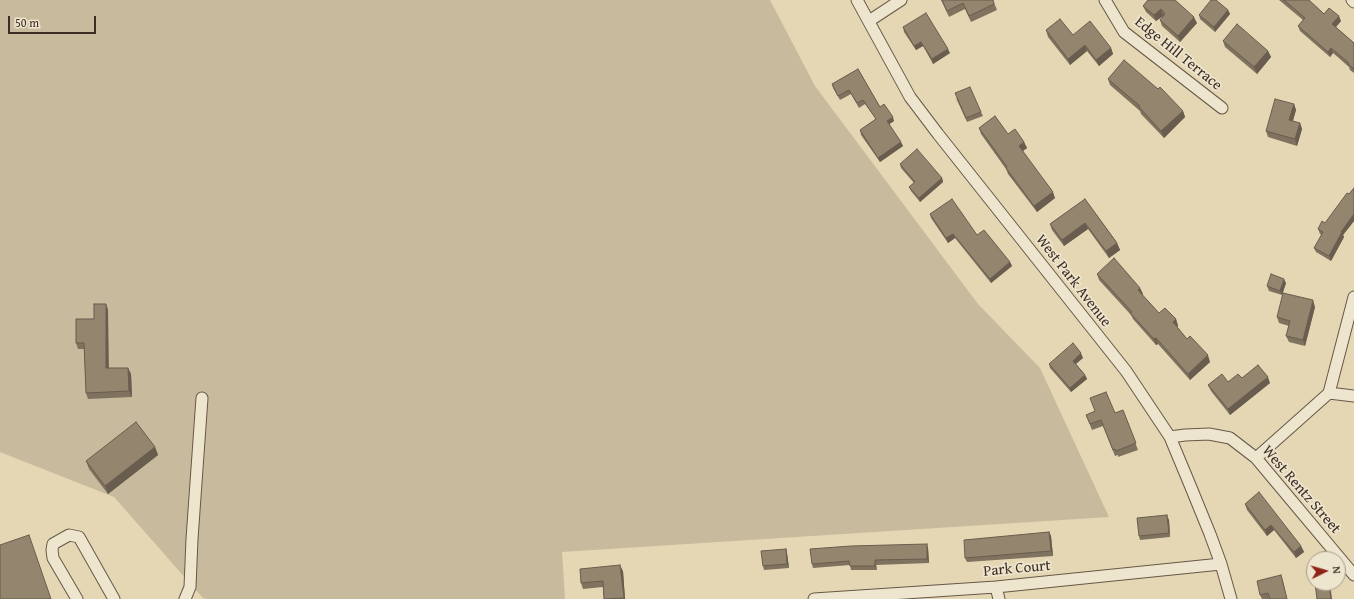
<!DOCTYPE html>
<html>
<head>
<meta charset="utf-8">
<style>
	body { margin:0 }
	#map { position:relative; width:1354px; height:599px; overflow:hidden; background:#e5d7b4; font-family:"Gentium Book Plus",serif }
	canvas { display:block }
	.north { position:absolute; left:1306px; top:551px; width:40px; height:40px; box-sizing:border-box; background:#eee5ce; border:1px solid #a79b8a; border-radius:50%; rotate:85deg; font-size:11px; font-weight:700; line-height:16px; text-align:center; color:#3c2d24 }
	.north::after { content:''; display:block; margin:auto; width:14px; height:18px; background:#8f2418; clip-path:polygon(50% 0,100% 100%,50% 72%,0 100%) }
	.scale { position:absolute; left:8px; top:16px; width:88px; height:18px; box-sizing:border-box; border:2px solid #3c2d24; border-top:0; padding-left:5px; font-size:12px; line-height:14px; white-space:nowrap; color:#3c2d24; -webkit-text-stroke:3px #eee5ce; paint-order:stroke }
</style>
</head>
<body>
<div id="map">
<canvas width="1354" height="599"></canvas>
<div class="north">N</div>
<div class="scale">50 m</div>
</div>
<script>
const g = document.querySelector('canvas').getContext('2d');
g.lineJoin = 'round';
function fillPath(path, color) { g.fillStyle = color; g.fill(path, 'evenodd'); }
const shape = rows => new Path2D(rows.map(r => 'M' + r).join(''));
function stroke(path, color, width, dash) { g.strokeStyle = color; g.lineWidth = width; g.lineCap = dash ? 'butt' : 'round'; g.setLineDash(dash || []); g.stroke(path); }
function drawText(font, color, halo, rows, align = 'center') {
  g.font = font + ' "Gentium Book Plus",serif'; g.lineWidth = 3.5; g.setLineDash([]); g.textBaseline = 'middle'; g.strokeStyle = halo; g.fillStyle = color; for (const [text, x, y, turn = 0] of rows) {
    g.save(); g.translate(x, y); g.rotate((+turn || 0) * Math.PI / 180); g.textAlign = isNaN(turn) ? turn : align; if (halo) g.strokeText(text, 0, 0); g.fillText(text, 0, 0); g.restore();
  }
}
fillPath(shape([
	[0,0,770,0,815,86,978,304,1040,368,1109,517,562,552,565,599,207,599,203,598,114,497,0,452]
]), '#c8ba9c');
const minor = shape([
	[857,0,910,97,938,134,1126,371,1170,437,1190,485,1210,534,1221,564,1231,599],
	[1105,0,1124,32,1222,108],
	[1352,0,1354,2],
	[869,21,901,0],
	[1329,393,1354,396],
	[1170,437,1185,435,1209,434,1230,438,1256,458,1354,575],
	[1256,458,1329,393,1354,297],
	[996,587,999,599],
	[77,599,53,558,52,550,53,544,69,535,79,537,114,599],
	[185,599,190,587,192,539,202,398],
	[814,599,996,587,1221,564]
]);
stroke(minor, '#665848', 13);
stroke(minor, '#eee5ce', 11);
fillPath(shape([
	[941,0,993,0,997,10,971,22,965,9,949,17],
	[1148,0,1197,23,1180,42,1162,26,1160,20,1163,16,1156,21,1146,12,1143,6],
	[1279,0,1309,0,1324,14,1341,21,1336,27,1354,43,1354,73,1350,70,1349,67,1333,53,1330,57,1300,31,1298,26,1303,20],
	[1228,10,1230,14,1215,32,1200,19,1199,15],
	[903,27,950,53,933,64,923,46,916,50,904,32],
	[1046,30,1073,35,1111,48,1113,54,1099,66,1087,51,1070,65,1048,37],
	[1223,41,1268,51,1271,57,1257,74,1225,47],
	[858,69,880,107,894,121,889,124,903,146,880,162,861,135,860,130,876,119,865,104,859,108,851,94,840,100,833,88,832,84],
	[1108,79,1158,89,1183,111,1185,117,1164,138,1141,114,1140,111,1110,85],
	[956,98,981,112,983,116,967,122],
	[1294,104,1296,110,1293,121,1300,123,1302,129,1297,146,1268,137,1266,131],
	[979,128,1008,134,1024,142,1027,148,1023,151,1055,198,1037,212,1008,174,1006,169,981,134],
	[900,164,942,178,943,182,920,202,911,191,909,187,914,183,901,168],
	[1354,188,1354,221,1343,235,1344,237,1331,261,1316,252,1314,248,1322,235,1320,234,1318,229,1325,223],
	[1085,199,1117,243,1120,250,1109,258,1088,229,1064,246,1052,230,1050,224],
	[930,214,977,235,1010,262,1012,266,991,283,955,238,948,243,931,218],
	[1097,274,1140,288,1143,294,1142,295,1159,313,1176,319,1178,326,1177,327,1187,339,1210,362,1190,380,1158,344,1156,345,1133,319,1131,315,1099,280],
	[1286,283,1282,295,1269,291,1267,286],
	[106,304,108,310,108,368,128,368,131,374,132,397,88,399,86,393,84,349,78,349,76,343],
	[1315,307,1305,346,1289,342,1286,336,1289,326,1279,323,1277,317],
	[1083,358,1076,364,1085,375,1087,379,1071,392,1050,368,1049,364],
	[1242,378,1270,383,1230,415,1211,391,1208,385,1228,382],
	[1123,410,1138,450,1118,457,1118,455,1115,456,1103,426,1092,430,1086,415,1115,413],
	[155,447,158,455,108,494,89,469,86,461],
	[1245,504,1301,546,1304,552,1296,558,1274,530,1267,536,1247,510],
	[1169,520,1170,537,1140,540,1139,536],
	[1049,532,1051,536,1053,556,967,562,965,558],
	[928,548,929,563,876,565,877,570,851,570,850,565,813,568,812,564],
	[786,549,787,553,789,568,764,570,763,566],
	[623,571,625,599,604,599,603,587,583,589,581,583],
	[1281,575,1283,581,1287,599,1262,599,1260,595]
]), '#7f725f');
fillPath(shape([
	[1161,9,1163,16,1156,21,1154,15],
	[1228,10,1230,14,1215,32,1214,27],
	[1339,16,1341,21,1334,29,1332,24],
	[1194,17,1197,23,1180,42,1178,36],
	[921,42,923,46,916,50,914,46],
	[1085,45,1087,51,1070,65,1068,59],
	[1111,48,1113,54,1099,66,1096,60],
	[1331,48,1333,53,1330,57,1328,52],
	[948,49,950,53,933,64,932,59],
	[1268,51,1271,57,1257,74,1254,67],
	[1294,104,1296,110,1291,126,1289,120],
	[1183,111,1185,117,1164,138,1161,131],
	[893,117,894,121,888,125,887,121],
	[1300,123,1302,129,1297,146,1295,139],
	[901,142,903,146,880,162,878,158],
	[1024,142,1027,148,1021,152,1019,146],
	[942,178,943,182,920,202,919,198],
	[1053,192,1055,198,1037,212,1034,206],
	[1354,214,1354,221,1343,235,1344,237,1331,261,1329,256,1341,232],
	[1085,223,1088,229,1064,246,1062,240],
	[953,234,955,238,948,243,946,238],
	[1117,243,1120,250,1109,258,1106,251],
	[1010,262,1012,266,991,283,990,279],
	[1284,279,1286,283,1282,295,1280,291],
	[1140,288,1143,294,1140,296,1138,290],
	[1313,300,1315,307,1305,346,1303,340],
	[106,304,108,310,109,375,106,368],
	[1176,319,1178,326,1175,328,1173,322],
	[1156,338,1158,344,1156,345,1154,339],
	[1081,353,1083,358,1074,365,1073,361],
	[1208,355,1210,362,1190,380,1188,374],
	[128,368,131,374,132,397,129,391],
	[1085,375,1087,379,1071,392,1070,388],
	[1268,377,1270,383,1230,415,1228,409],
	[155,447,158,455,108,494,105,486],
	[1167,515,1169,520,1170,537,1169,533],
	[1271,525,1274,530,1267,536,1265,530],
	[1049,532,1051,536,1053,556,1051,551],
	[927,544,928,548,929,563,927,559],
	[1301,546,1304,552,1296,558,1294,552],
	[786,549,787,553,789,568,787,564],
	[875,560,877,570,875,566],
	[620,565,623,571,625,599,624,599,624,598],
	[1329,583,1330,583,1332,599,1331,599]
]), '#685d4e');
const building = shape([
	[942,0,993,0,994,4,969,16,963,3,947,11,942,0],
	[1148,0,1175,0,1194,17,1178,36,1160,20,1165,14,1161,9,1154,15,1143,6,1148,0],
	[1211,0,1216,0,1228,10,1214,27,1199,15,1211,0],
	[1284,0,1309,0,1324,14,1329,8,1339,16,1332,24,1354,43,1354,69,1348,64,1349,63,1331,48,1328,52,1298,26,1305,18,1284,0],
	[926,13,948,49,932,59,921,42,914,46,903,27,926,13],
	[1060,19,1073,35,1090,21,1111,48,1096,60,1085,45,1068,59,1046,30,1060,19],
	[1237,24,1268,51,1254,67,1223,41,1237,24],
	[1124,60,1158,89,1160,87,1183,111,1161,131,1139,107,1140,106,1108,79,1124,60],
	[858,69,880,107,884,104,893,117,887,121,901,142,878,158,860,130,876,119,863,100,857,103,849,90,838,96,832,84,858,69],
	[970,87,981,112,966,118,955,93,970,87],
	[1275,99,1294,104,1289,120,1300,123,1295,139,1266,131,1275,99],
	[995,116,1008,134,1015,129,1024,142,1019,146,1053,192,1034,206,1006,168,1007,167,979,128,995,116],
	[917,149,942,178,919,198,909,187,915,182,900,164,917,149],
	[1354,188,1354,214,1341,232,1342,232,1329,256,1314,248,1323,232,1318,229,1322,221,1325,223,1347,193,1349,194,1354,188],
	[952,199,977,235,984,230,1010,262,990,279,953,234,946,238,930,214,952,199],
	[1085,199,1117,243,1106,251,1085,223,1062,240,1050,224,1085,199],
	[1114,258,1140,288,1138,290,1159,313,1165,308,1176,319,1173,322,1187,339,1190,336,1208,355,1188,374,1156,338,1154,339,1130,313,1132,312,1097,274,1114,258],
	[1271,274,1284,279,1280,291,1267,286,1271,274],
	[1283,293,1313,300,1303,340,1286,336,1290,321,1277,317,1283,293],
	[94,304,106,304,106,368,128,368,129,391,86,393,84,343,76,343,76,319,94,319,94,304],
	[1073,343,1081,353,1073,361,1085,375,1070,388,1049,364,1073,343],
	[1258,365,1268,377,1228,409,1208,385,1222,374,1228,382,1238,374,1242,378,1258,365],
	[1106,392,1115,413,1123,410,1136,443,1116,451,1115,449,1113,450,1101,420,1090,424,1086,415,1095,411,1090,398,1106,392],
	[136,422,155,447,105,486,86,461,136,422],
	[1259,492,1301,546,1294,552,1271,525,1265,530,1245,504,1259,492],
	[1167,515,1169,533,1139,536,1137,518,1167,515],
	[1049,532,1051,551,965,558,964,540,1049,532],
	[29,535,51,599,0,599,0,545,29,535],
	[927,544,927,559,875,560,875,566,850,566,849,561,812,564,810,549,851,546,927,544],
	[786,549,787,564,763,566,761,551,786,549],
	[620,565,624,598,604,599,603,581,581,583,580,569,620,565],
	[1281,575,1287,599,1270,599,1268,593,1260,595,1257,581,1281,575],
	[1315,583,1329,583,1331,599,1317,599,1315,583]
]);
fillPath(building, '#94856f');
stroke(building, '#685d4e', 1);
drawText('15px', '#3c2d24', '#eee5ce', [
	["Edge Hill Terrace",1178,54,39],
	["West Park Avenue",1073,281,52],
	["West Rentz Street",1301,490,49],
	["Park Court",1017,569,-5]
]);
</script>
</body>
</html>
